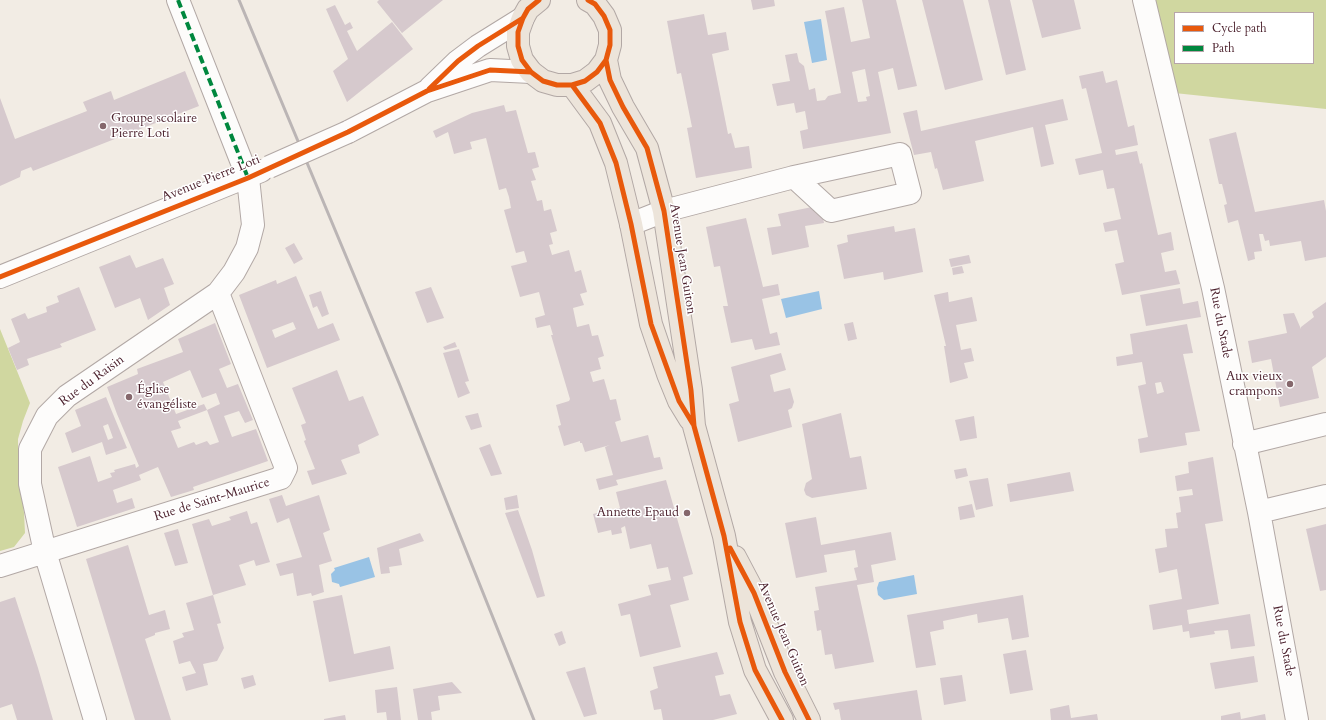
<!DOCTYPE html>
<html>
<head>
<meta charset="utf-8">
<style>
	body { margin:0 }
	#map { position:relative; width:1326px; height:720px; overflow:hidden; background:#f2ece4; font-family:Cardo,serif }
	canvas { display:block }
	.legend { position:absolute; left:1174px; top:12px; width:140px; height:52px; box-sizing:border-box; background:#fff; border:1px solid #b7a5aa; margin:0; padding:5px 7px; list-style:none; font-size:12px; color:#4a1f2b }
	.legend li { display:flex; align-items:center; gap:8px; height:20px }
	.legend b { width:20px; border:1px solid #b7a5aa }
</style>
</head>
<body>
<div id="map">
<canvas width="1326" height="720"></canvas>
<ul class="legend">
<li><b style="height:5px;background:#e8590c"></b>Cycle path</li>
<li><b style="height:5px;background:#00873e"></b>Path</li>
</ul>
</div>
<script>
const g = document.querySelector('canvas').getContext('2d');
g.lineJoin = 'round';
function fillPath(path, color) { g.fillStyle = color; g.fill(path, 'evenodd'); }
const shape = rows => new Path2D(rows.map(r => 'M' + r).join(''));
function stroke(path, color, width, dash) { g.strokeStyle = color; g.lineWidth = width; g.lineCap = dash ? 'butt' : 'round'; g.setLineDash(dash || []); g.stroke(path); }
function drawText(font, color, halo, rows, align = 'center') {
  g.font = font + ' Cardo,serif'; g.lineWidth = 3; g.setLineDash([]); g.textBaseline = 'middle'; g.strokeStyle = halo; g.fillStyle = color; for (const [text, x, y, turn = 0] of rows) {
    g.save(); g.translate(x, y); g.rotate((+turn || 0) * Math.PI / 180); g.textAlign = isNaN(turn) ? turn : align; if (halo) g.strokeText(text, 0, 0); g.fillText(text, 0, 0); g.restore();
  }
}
fillPath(shape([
	[1144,0,1326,0,1326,109,1165,92],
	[1175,13,1313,13,1313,63,1175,63],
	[0,329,30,403,23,421,18,439,18,461,24,513,25,533,14,547,0,551]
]), '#d0d7a0');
fillPath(shape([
	[821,19,827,60,812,63,804,22],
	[819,291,822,309,786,318,781,299],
	[369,557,375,577,340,587,339,584,332,582,331,574,335,570,334,568],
	[914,575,917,594,884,600,878,595,877,588,879,582]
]), '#99c3e5');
fillPath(shape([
	[379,0,443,0,402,33,377,2],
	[751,0,774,0,775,6,753,10],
	[862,0,896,0,917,86,898,90,893,68,878,72,891,133,803,149,800,131,808,129,805,111,796,113,794,103,777,106,772,84,790,81,785,55,797,53,799,62,804,66,809,90,815,88,817,101,825,100,828,96,841,93,825,11,844,7,851,42,870,38],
	[865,69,870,96,866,97,867,101,858,102,852,72],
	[922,0,963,0,983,80,945,90],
	[988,0,1010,0,1026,70,1006,75],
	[1032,0,1074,0,1081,29,1042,38],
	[335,5,345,25,350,22,353,28,347,31,357,51,392,22,413,49,347,102,333,71,348,59,326,9],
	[704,14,708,35,726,32,729,50,712,54,728,134,731,133,735,148,749,146,752,168,696,178,687,128,692,127,681,73,677,74,667,21],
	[185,71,199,106,33,171,31,167,21,171,20,177,0,186,0,98,15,139,87,111,83,102,111,91,114,100],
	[1103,71,1106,83,1117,80,1128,127,1134,125,1138,145,1115,150,1116,155,1137,151,1140,164,1142,163,1158,235,1171,232,1174,250,1161,253,1165,272,1176,270,1180,284,1122,295,1115,264,1124,262,1117,230,1105,232,1103,223,1121,219,1114,188,1107,189,1103,170,1079,175,1075,159,1102,153,1086,88,1082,89,1079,76],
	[1063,99,1068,120,1045,125,1054,164,1041,167,1033,127,975,141,984,181,943,190,937,168,935,169,931,152,914,155,903,113,917,110,921,131],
	[504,105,506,112,516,110,528,153,535,152,539,167,532,169,536,180,531,181,537,201,542,200,544,211,551,209,557,231,550,233,553,244,549,245,552,255,569,250,575,272,581,270,587,292,580,294,584,305,573,308,577,327,589,324,592,336,598,335,604,356,598,358,601,369,590,372,593,382,604,379,610,400,616,399,621,420,615,422,621,442,648,435,654,458,660,457,663,469,616,480,618,485,599,490,596,479,613,475,605,447,610,445,585,452,582,443,580,443,580,441,564,446,558,426,561,425,556,405,569,401,570,399,551,335,553,335,550,325,537,328,535,318,545,315,539,292,520,297,511,266,527,262,524,251,516,253,504,210,511,208,509,197,506,188,499,190,486,138,470,142,472,149,454,154,448,132,436,138,433,131,472,113],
	[1236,132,1255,212,1324,200,1326,211,1326,257,1305,261,1301,241,1270,246,1269,240,1265,241,1263,234,1259,234,1262,251,1254,252,1255,259,1248,261,1238,220,1228,223,1224,205,1227,204,1222,184,1219,184,1209,139],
	[812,207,822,213,824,223,805,226,809,247,772,255,767,228,781,226,778,214],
	[746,218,763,287,778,284,780,295,762,299,770,334,777,332,780,345,755,350,752,339,731,343,723,306,728,306,720,266,714,267,706,227],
	[894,226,895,232,915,228,923,272,884,280,883,272,844,279,837,245,848,242,847,235],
	[294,243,303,259,294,264,285,248],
	[130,255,136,268,163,258,174,284,164,288,170,305,148,320,140,298,115,308,99,267],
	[969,255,971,263,951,267,949,259],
	[962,266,964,273,953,275,952,268],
	[296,276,318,329,333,323,340,340,267,368,239,295,276,280,277,284],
	[293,322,296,329,275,338,272,330],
	[79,287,96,330,60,344,62,347,27,359,29,365,17,370,8,348,20,342,11,319,25,313,28,319,47,312,46,307,59,302,57,296],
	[431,287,444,318,427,323,415,292],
	[1180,288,1183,304,1198,301,1201,317,1146,326,1140,295],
	[321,291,329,314,322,317,317,306,313,308,309,295],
	[948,292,949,302,972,297,977,321,956,325,961,350,971,348,974,361,964,363,968,378,950,383,944,346,946,346,934,295],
	[1326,302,1326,357,1312,367,1319,398,1280,407,1271,359,1252,363,1248,341,1287,333,1283,314,1294,313,1301,329,1301,327,1314,317,1312,312],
	[853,322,857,339,848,341,844,324],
	[215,323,231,364,219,369,227,388,238,384,253,420,245,423,239,411,224,416,232,437,256,429,268,461,193,487,194,490,171,497,158,467,139,475,141,480,113,490,117,503,132,498,135,508,77,527,58,467,90,456,98,482,112,477,110,473,115,472,114,470,135,464,136,468,139,466,117,414,107,387,138,374,137,369,183,352,178,339],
	[190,370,202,398,216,393,220,404,207,410,204,404,176,414,163,382],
	[207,410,219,442,210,445,207,441,196,445,194,442,178,448,171,431,181,428,178,421],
	[1187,324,1193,353,1183,354,1200,431,1185,433,1187,445,1140,453,1138,439,1148,437,1138,386,1146,384,1142,362,1117,366,1116,357,1133,354,1130,334],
	[1161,382,1164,392,1157,394,1155,383],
	[455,342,457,347,445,350,443,347],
	[459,349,469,381,465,382,470,393,458,398,443,353],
	[781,353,786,370,770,375,774,392,790,388,794,402,792,408,788,410,792,427,738,442,729,404,739,401,731,367],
	[337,370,349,401,363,396,379,435,358,445,360,453,341,460,347,474,312,485,307,471,315,469,304,441,306,440,301,425,306,423,292,388],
	[106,397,127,448,106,455,102,442,72,453,65,433,81,426,75,410],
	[108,424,113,438,108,440,103,426],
	[478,413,482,427,471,430,465,416],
	[841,413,850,458,861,456,867,489,812,498,806,495,804,490,806,483,812,479,802,424],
	[974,416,977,438,960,441,955,420],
	[490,444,502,474,491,476,479,448],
	[1213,457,1223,521,1205,524,1219,604,1187,610,1189,624,1250,614,1255,646,1231,649,1228,630,1214,631,1215,634,1190,638,1189,631,1183,632,1182,625,1153,630,1149,605,1182,599,1177,569,1159,573,1155,549,1167,547,1165,529,1178,528,1176,513,1181,512,1179,497,1193,495,1192,489,1177,491,1175,476,1189,473,1188,462],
	[966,468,968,476,956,479,954,470],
	[1070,472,1074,491,1010,502,1007,484],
	[988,478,993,506,976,510,969,481],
	[666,480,693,574,683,577,689,600,670,605,681,647,640,657,630,614,621,616,618,604,651,595,648,585,671,580,668,567,657,569,651,544,630,549,625,526,621,528,622,533,612,535,611,530,598,533,593,514,620,508,616,492],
	[282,495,286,506,319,495,330,530,323,533,332,561,319,565,324,592,312,596,311,593,297,596,293,573,280,576,276,564,302,557,289,518,277,523,269,499],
	[517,495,519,508,506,510,504,498],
	[972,504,975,517,960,520,958,507],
	[518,510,532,550,545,596,537,598,505,513],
	[247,511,251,524,257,522,270,562,256,566,254,560,239,565,246,585,213,595,221,623,217,624,224,648,217,661,203,664,208,685,186,691,182,677,196,673,190,661,179,664,173,641,184,637,182,633,194,630,186,603,213,595,192,524,209,519,212,526,231,520,229,517],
	[816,517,821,545,891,532,896,560,871,565,874,582,857,585,874,662,835,669,832,654,825,655,821,630,817,631,814,611,819,610,815,587,857,580,854,568,858,567,855,550,824,555,827,572,796,578,785,523],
	[1326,524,1326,590,1320,591,1306,529],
	[178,529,188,563,175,566,164,533],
	[420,533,424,541,399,549,402,565,389,567,390,573,381,574,377,548],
	[128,545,149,615,165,610,170,629,155,633,155,635,145,639,171,720,135,720,86,559],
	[342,595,354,654,390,646,394,669,329,682,313,601],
	[1023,595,1029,637,1012,640,1008,618,978,623,977,614,943,621,944,629,930,632,936,665,916,668,907,615],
	[15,597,38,668,53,720,17,720,12,704,0,708,0,602],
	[562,631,566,643,559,646,554,634],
	[1026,650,1033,690,1010,694,1003,654],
	[717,652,724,674,715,676,720,696,730,694,737,714,713,720,663,720,661,709,654,710,650,691,658,688,653,667],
	[1254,656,1258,682,1215,689,1210,663],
	[585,667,597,714,584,717,566,672],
	[253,675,256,685,244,689,241,678],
	[962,675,966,701,944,705,940,678],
	[452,682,462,693,438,696,440,710,431,712,432,720,418,720,413,689],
	[397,687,401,720,387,720,386,712,377,713,375,690],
	[917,690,922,720,841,720,839,709,835,710,833,703],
	[1069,705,1071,718,1097,714,1098,720,1051,720,1050,709],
	[1240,712,1241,719,1265,714,1266,720,1221,720,1221,716],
	[345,715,346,720,324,720,324,719]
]), '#d6c9cd');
const minor = shape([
	[1144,0,1213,288,1259,512,1297,720],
	[430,88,458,61,478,46,523,18],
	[348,132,427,91,490,70,531,72],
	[631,224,664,211,794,177,900,154,910,193,831,211,794,177],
	[0,277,261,171],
	[1244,444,1326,424],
	[1259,512,1326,496],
	[0,566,281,478,286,468,218,293],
	[95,720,45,552,30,484,30,449,47,416,67,396,218,293,234,272,247,248,253,225,248,178,178,0]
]);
const major = shape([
	[539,0,528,9,523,18,518,32,518,46,522,60,531,72,543,81,557,85,572,85,585,81,597,72,606,60,610,45,610,30,604,16,595,4,588,0],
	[606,60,610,80,623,107,647,148,664,211,691,390,694,426,724,536,740,622,755,670,782,720],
	[572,85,600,123,616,163,631,224,651,324,668,374,679,401,690,419],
	[735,557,754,593,785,672,809,720]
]);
stroke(minor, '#b2a8a5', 24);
stroke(major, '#b2a8a5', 24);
stroke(minor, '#fdfcfb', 22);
stroke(major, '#ece4da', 22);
stroke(shape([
	[239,0,399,383,534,720]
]), '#bbb5b5', 3);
const minorBridge = shape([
	[269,167,348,132]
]);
stroke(minorBridge, '#b2a8a5', 24, []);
stroke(minorBridge, '#fdfcfb', 22);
stroke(shape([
	[178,0,248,178]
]), '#00873e', 4, [8, 4]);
stroke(shape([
	[539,0,528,9,523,18,518,32,518,46,522,60,531,72,543,81,557,85,572,85,585,81,597,72,606,60,610,45,610,30,604,16,595,4,588,0],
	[606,60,610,80,623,107,647,148,664,211,691,390,694,426,724,536,740,622,755,670,782,720],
	[572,85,600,123,616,163,631,224,651,324,679,401,693,424],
	[429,89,458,61,478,46,523,18],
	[0,277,248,178,348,132,427,91,490,70,531,72],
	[730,548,754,593,785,672,809,720]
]), '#e8590c', 5);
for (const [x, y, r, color] of [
	[103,126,4,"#85676c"],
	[1290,384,4,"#85676c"],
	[129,397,4,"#85676c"],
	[687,513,4,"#85676c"]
]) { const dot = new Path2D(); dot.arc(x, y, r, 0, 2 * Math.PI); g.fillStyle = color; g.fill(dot); stroke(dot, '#fff', 1.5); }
drawText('13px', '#4a1f2b', '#fff', [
	["Groupe scolaire",111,119],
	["Pierre Loti",111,134],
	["Aux vieux",1282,377,"right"],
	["crampons",1282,392,"right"],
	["Église",137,390],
	["évangéliste",137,405],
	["Annette Epaud",679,513,"right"]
], 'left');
drawText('13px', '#4a1f2b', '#fff', [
	["Avenue Pierre Loti",211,179,-22],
	["Avenue Jean Guiton",682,259,81],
	["Rue du Stade",1220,323,79],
	["Rue du Raisin",92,381,-36],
	["Rue de Saint-Maurice",212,500,-17],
	["Avenue Jean Guiton",783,634,67],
	["Rue du Stade",1283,641,79]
]);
</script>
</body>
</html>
